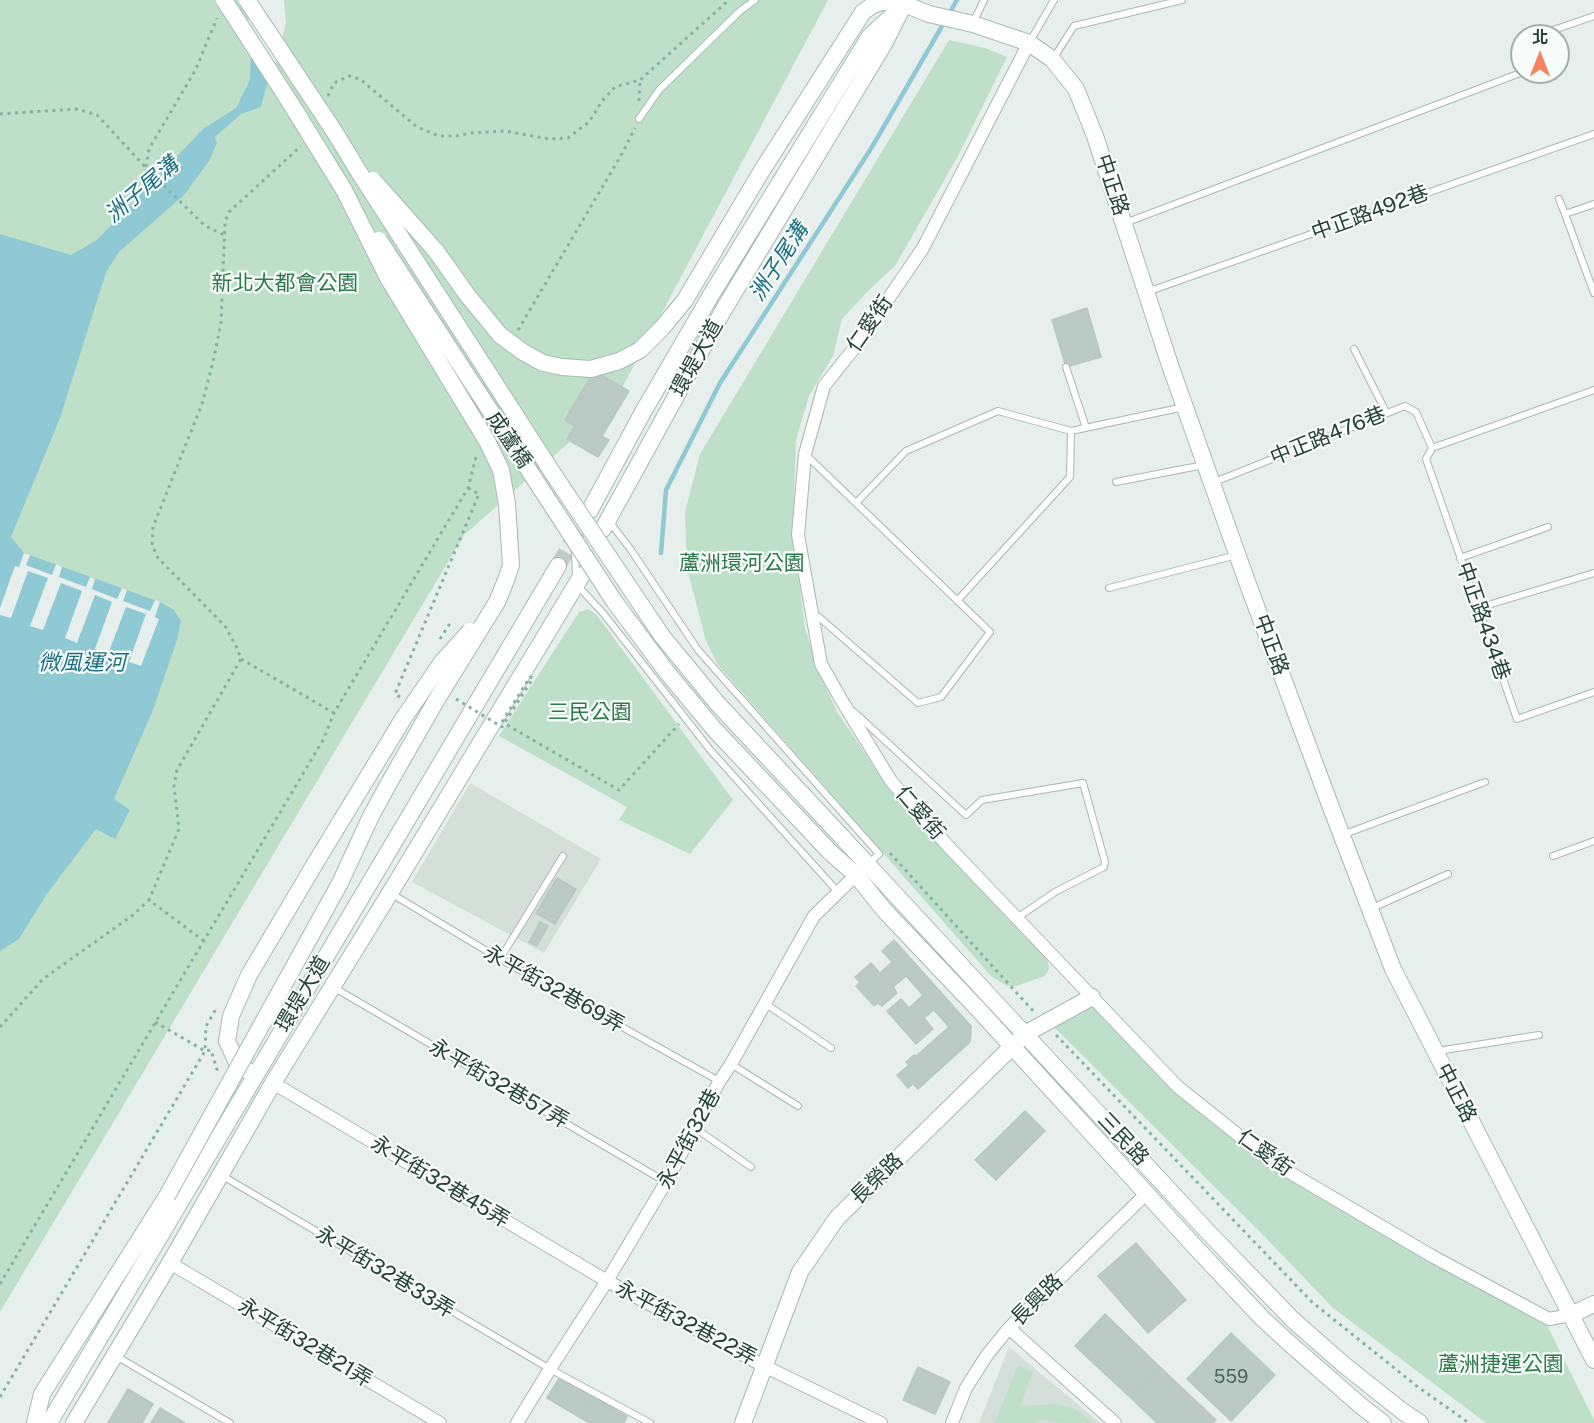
<!DOCTYPE html>
<html>
<head>
<meta charset="utf-8">
<style>
	body { margin:0 }
	#map { position:relative; width:1594px; height:1423px; overflow:hidden; background:#e6efeb; font-family:"Public Sans","Noto Sans TC",sans-serif }
	canvas { display:block }
	.north { position:absolute; left:1510px; top:24px; width:60px; height:60px; box-sizing:border-box; background:#f7fbf9; border:2px solid #a3b1ad; border-radius:50%; rotate:0deg; font-size:16px; font-weight:700; line-height:24px; text-align:center; color:#24423a }
	.north::after { content:''; display:block; margin:auto; width:21px; height:27px; background:#f4845f; clip-path:polygon(50% 0,100% 100%,50% 72%,0 100%) }
</style>
</head>
<body>
<div id="map">
<canvas width="1594" height="1423"></canvas>
<div class="north">北</div>
</div>
<script>
const g = document.querySelector('canvas').getContext('2d');
g.lineJoin = 'round';
function fillPath(path, color) { g.fillStyle = color; g.fill(path, 'evenodd'); }
const shape = rows => new Path2D(rows.map(r => 'M' + r).join(''));
function stroke(path, color, width, dash) { g.strokeStyle = color; g.lineWidth = width; g.lineCap = dash ? 'butt' : 'round'; g.setLineDash(dash || []); g.stroke(path); }
function drawText(font, color, halo, rows, align = 'center') {
  g.font = font + ' "Public Sans","Noto Sans TC",sans-serif'; g.lineWidth = 4.5; g.setLineDash([]); g.textBaseline = 'middle'; g.strokeStyle = halo; g.fillStyle = color; for (const [text, x, y, turn = 0] of rows) {
    g.save(); g.translate(x, y); g.rotate((+turn || 0) * Math.PI / 180); g.textAlign = isNaN(turn) ? turn : align; if (halo) g.strokeText(text, 0, 0); g.fillText(text, 0, 0); g.restore();
  }
}
fillPath(shape([
	[470,783,601,859,544,953,412,882],
	[1009,1347,1100,1423,979,1423]
]), '#d4dfda');
fillPath(shape([
	[0,0,828,0,614,403,464,535,0,1312],
	[949,40,985,48,1007,57,958,156,895,266,872,287,842,319,833,356,809,396,796,440,793,531,805,628,820,674,837,712,885,783,1044,955,1048,962,1049,969,1045,976,1016,986,1007,986,991,976,718,665,706,641,687,568,685,512,700,454],
	[588,609,596,614,733,800,690,854,619,820,627,807,499,736,579,612],
	[1092,997,1266,1165,1476,1285,1548,1327,1594,1420,1594,1423,1486,1423,1333,1308,1265,1237,1048,1021],
	[1018,1365,1033,1372,1020,1406,1058,1404,1073,1408,1082,1414,1093,1423,1061,1423,1042,1420,1033,1423,995,1423]
]), '#bfe0c8');
fillPath(shape([
	[252,0,283,23,261,107,241,114,215,137,217,143,209,161,185,194,119,252,106,272,60,418,11,537,24,553,160,602,174,610,181,621,177,640,153,710,114,799,130,810,115,839,96,829,46,895,19,939,0,951,0,234,71,255,97,240,203,129,236,108,250,80]
]), '#8ec9d4');
fillPath(shape([
	[249,0,284,0,286,23,272,78,248,43],
	[24,553,30,555,26,565,52,575,56,564,62,567,59,577,86,587,90,577,95,579,92,589,117,599,122,588,127,590,123,601,150,611,155,600,160,602,155,617,159,619,141,666,129,662,146,614,126,607,108,654,95,649,112,602,95,595,77,643,65,638,82,591,61,583,43,630,30,626,48,578,28,571,11,618,0,615,0,608,15,566,19,567]
]), '#e6efeb');
stroke(shape([
	[949,14,957,0],
	[661,553,666,490,720,383,872,147,945,21]
]), '#8ec9d4', 4.5);
const building = shape([
	[1087,308,1101,357,1066,367,1052,320,1087,308],
	[594,371,629,391,602,436,609,440,598,457,567,439,575,426,565,420,594,371],
	[557,878,576,889,555,924,536,913,557,878],
	[540,922,548,926,537,946,529,942,540,922],
	[894,940,971,1026,971,1034,970,1042,918,1089,913,1084,908,1088,897,1075,909,1065,906,1062,914,1055,916,1056,949,1027,934,1010,924,1018,933,1029,916,1044,887,1011,901,999,909,1008,923,995,906,976,893,987,897,993,882,1006,878,1003,874,1006,856,986,860,982,855,977,871,963,880,973,892,962,882,951,894,940],
	[1025,1111,1045,1131,996,1180,975,1160,1025,1111],
	[1136,1243,1186,1300,1148,1333,1098,1276,1136,1243],
	[1105,1314,1160,1367,1131,1398,1075,1346,1105,1314],
	[1231,1333,1275,1375,1231,1421,1187,1379,1231,1333],
	[918,1367,950,1382,935,1414,903,1400,918,1367],
	[1160,1367,1216,1420,1213,1423,1157,1423,1131,1398,1160,1367],
	[560,1377,594,1397,581,1418,547,1398,560,1377],
	[128,1389,153,1404,142,1423,108,1423,128,1389],
	[594,1397,627,1417,624,1423,589,1423,581,1418,594,1397],
	[160,1408,185,1423,151,1423,160,1408]
]);
fillPath(building, '#bbcac4');
stroke(building, '#b8c9c2', 1.5);
stroke(shape([
	[558,566,590,510]
]), '#bfccc8', 16, [16, 8]);
const lane = shape([
	[973,23,984,0],
	[1536,36,1594,16],
	[1029,43,1054,0],
	[1053,59,1074,26,1182,0],
	[639,119,659,90,740,11,755,0],
	[1559,199,1565,214],
	[1594,204,1565,214,1594,293],
	[1125,223,1523,72],
	[1147,292,1594,134],
	[1354,349,1386,412],
	[1066,367,1086,428],
	[1432,448,1426,459,1517,719,1594,692],
	[1432,448,1594,390],
	[805,454,990,632,941,697,918,703,813,612],
	[1116,482,1204,465],
	[1212,483,1405,406,1416,412,1432,448],
	[856,503,906,451,998,411,1071,431,1184,407],
	[609,521,631,550,698,650,879,854,869,863],
	[575,551,576,577],
	[1460,558,1548,527],
	[578,586,603,613,711,751,838,892],
	[1109,588,1237,555],
	[957,601,1070,477,1071,431],
	[1478,608,1594,573],
	[854,712,966,815,982,800,1083,783,1105,862,1104,867,1055,892,1017,918],
	[1342,835,1485,782],
	[1553,856,1594,841],
	[392,894,500,959,719,1081],
	[1370,909,1448,874],
	[500,959,563,856],
	[333,987,666,1182],
	[766,1004,831,1048],
	[1438,1051,1539,1035],
	[731,1064,798,1106],
	[695,1128,751,1167],
	[221,1175,550,1369,650,1423],
	[116,1356,230,1423]
]);
const street = shape([
	[1029,43,923,248,856,346,824,386,805,454,798,535,821,664,842,701,891,781,947,845,1178,1087,1272,1162,1432,1256,1549,1319,1571,1315],
	[273,1083,607,1281,764,1366,881,1423],
	[170,1263,440,1423],
	[1009,1328,1115,1423],
	[517,1423,550,1369,607,1281,666,1182,719,1082,731,1064,814,916,861,870],
	[952,1423,966,1388,987,1355,1009,1328,1146,1194]
]);
const secondary = shape([
	[761,172,863,12,873,5,881,2,893,2,904,4,929,14,973,24,1029,43,1052,59,1076,89,1095,136,1171,368,1246,579,1332,810,1393,969,1594,1360],
	[590,510,643,412,711,295,870,36,897,11],
	[603,529,724,309,885,42,906,0],
	[842,837,1208,1232,1293,1320,1343,1364,1402,1411,1420,1423],
	[830,852,856,875,884,910,978,1009,1198,1250,1262,1318,1289,1343,1360,1405,1383,1423],
	[248,1071,238,1065,227,1041,231,1016,249,975,316,862,403,719],
	[1571,1315,1594,1304],
	[35,1423,42,1394,167,1196],
	[49,1423,558,566],
	[74,1423,170,1263,273,1083,390,893,582,575],
	[743,1423,800,1272,837,1218,1025,1034,1092,997]
]);
stroke(lane, '#a8b8b2', 8);
stroke(street, '#a8b8b2', 14);
stroke(secondary, '#a4bbb3', 18);
stroke(shape([
	[328,96,334,83,349,76,360,79,417,127,439,136,456,136,470,133,505,131,549,139,568,138,589,122,602,101,615,87,640,80,729,0],
	[639,101,640,80],
	[0,114,77,109,97,115,150,172,204,225,224,235],
	[146,167,149,149,196,69,217,18],
	[518,330,623,152,635,128],
	[440,639,449,625,453,627],
	[241,659,334,713],
	[400,697,395,694,479,494,468,488],
	[507,725,619,790,679,724],
	[890,853,1035,1013],
	[204,941,149,900,179,829,174,786,177,770,241,659,236,646,225,626,158,558,152,545,153,527,202,404,213,362,221,323,225,222,229,212,301,146],
	[155,1022,205,1051,211,1050,218,1073],
	[0,1027,43,979,133,915,149,900],
	[1056,1035,1312,1302,1418,1387,1469,1423],
	[0,1284,323,740,334,713,468,488,476,457],
	[0,1397,205,1051,206,1026,216,1009]
]), '#86b3a5', 3, [3, 4.5]);
stroke(lane, '#fff', 6);
stroke(street, '#fff', 12);
stroke(secondary, '#fff', 16);
const secondaryBridge = shape([
	[224,0,300,118],
	[247,0,334,131,362,177,554,475,662,636,717,703,842,837],
	[373,180,436,251,468,296,500,335,523,352,543,363,562,367,591,369,619,361,640,350,662,328,685,300,761,172],
	[379,240,614,601,666,671,714,729,830,852],
	[403,719,442,662,470,631],
	[167,1196,340,883,371,816,389,783,437,699,497,602,506,580,511,565,507,504,501,470,487,441,388,278,344,190,294,109]
]);
stroke(secondaryBridge, '#a4bbb3', 18, []);
stroke(shape([
	[456,699,502,727,533,678,530,677,502,722]
]), '#86b3a5', 3, [3, 4.5]);
stroke(secondaryBridge, '#fff', 16);
drawText('18px', '#4a645c', null, [
	["559",1231,1377]
]);
drawText('21px', '#24423a', '#f7fbf9', [
	["中正路",1112,185,72],
	["中正路492巷",1370,213,-20],
	["仁愛街",870,324,-55],
	["環堤大道",697,358,-61],
	["中正路476巷",1328,436,-22],
	["成蘆橋",509,440,56],
	["中正路434巷",1483,621,71],
	["中正路",1271,645,70],
	["仁愛街",920,813,49],
	["永平街32巷69弄",554,989,29],
	["環堤大道",303,994,-59],
	["永平街32巷57弄",499,1084,30],
	["中正路",1456,1093,63],
	["永平街32巷",689,1139,-62],
	["三民路",1123,1139,47],
	["仁愛街",1265,1153,36],
	["長榮路",877,1179,-44],
	["永平街32巷45弄",440,1182,31],
	["永平街32巷33弄",385,1272,31],
	["長興路",1037,1300,-45],
	["永平街32巷22弄",686,1323,28],
	["永平街32巷21弄",305,1343,31]
]);
drawText('21px', '#2d7a4b', '#f7fbf9', [
	["新北大都會公園",285,284],
	["蘆洲環河公園",742,564],
	["三民公園",590,713],
	["蘆洲捷運公園",1501,1365]
]);
drawText('italic 22px', '#1c6f80', '#f7fbf9', [
	["洲子尾溝",142,190,-40],
	["洲子尾溝",779,262,-57],
	["微風運河",82,663]
]);
</script>
</body>
</html>
